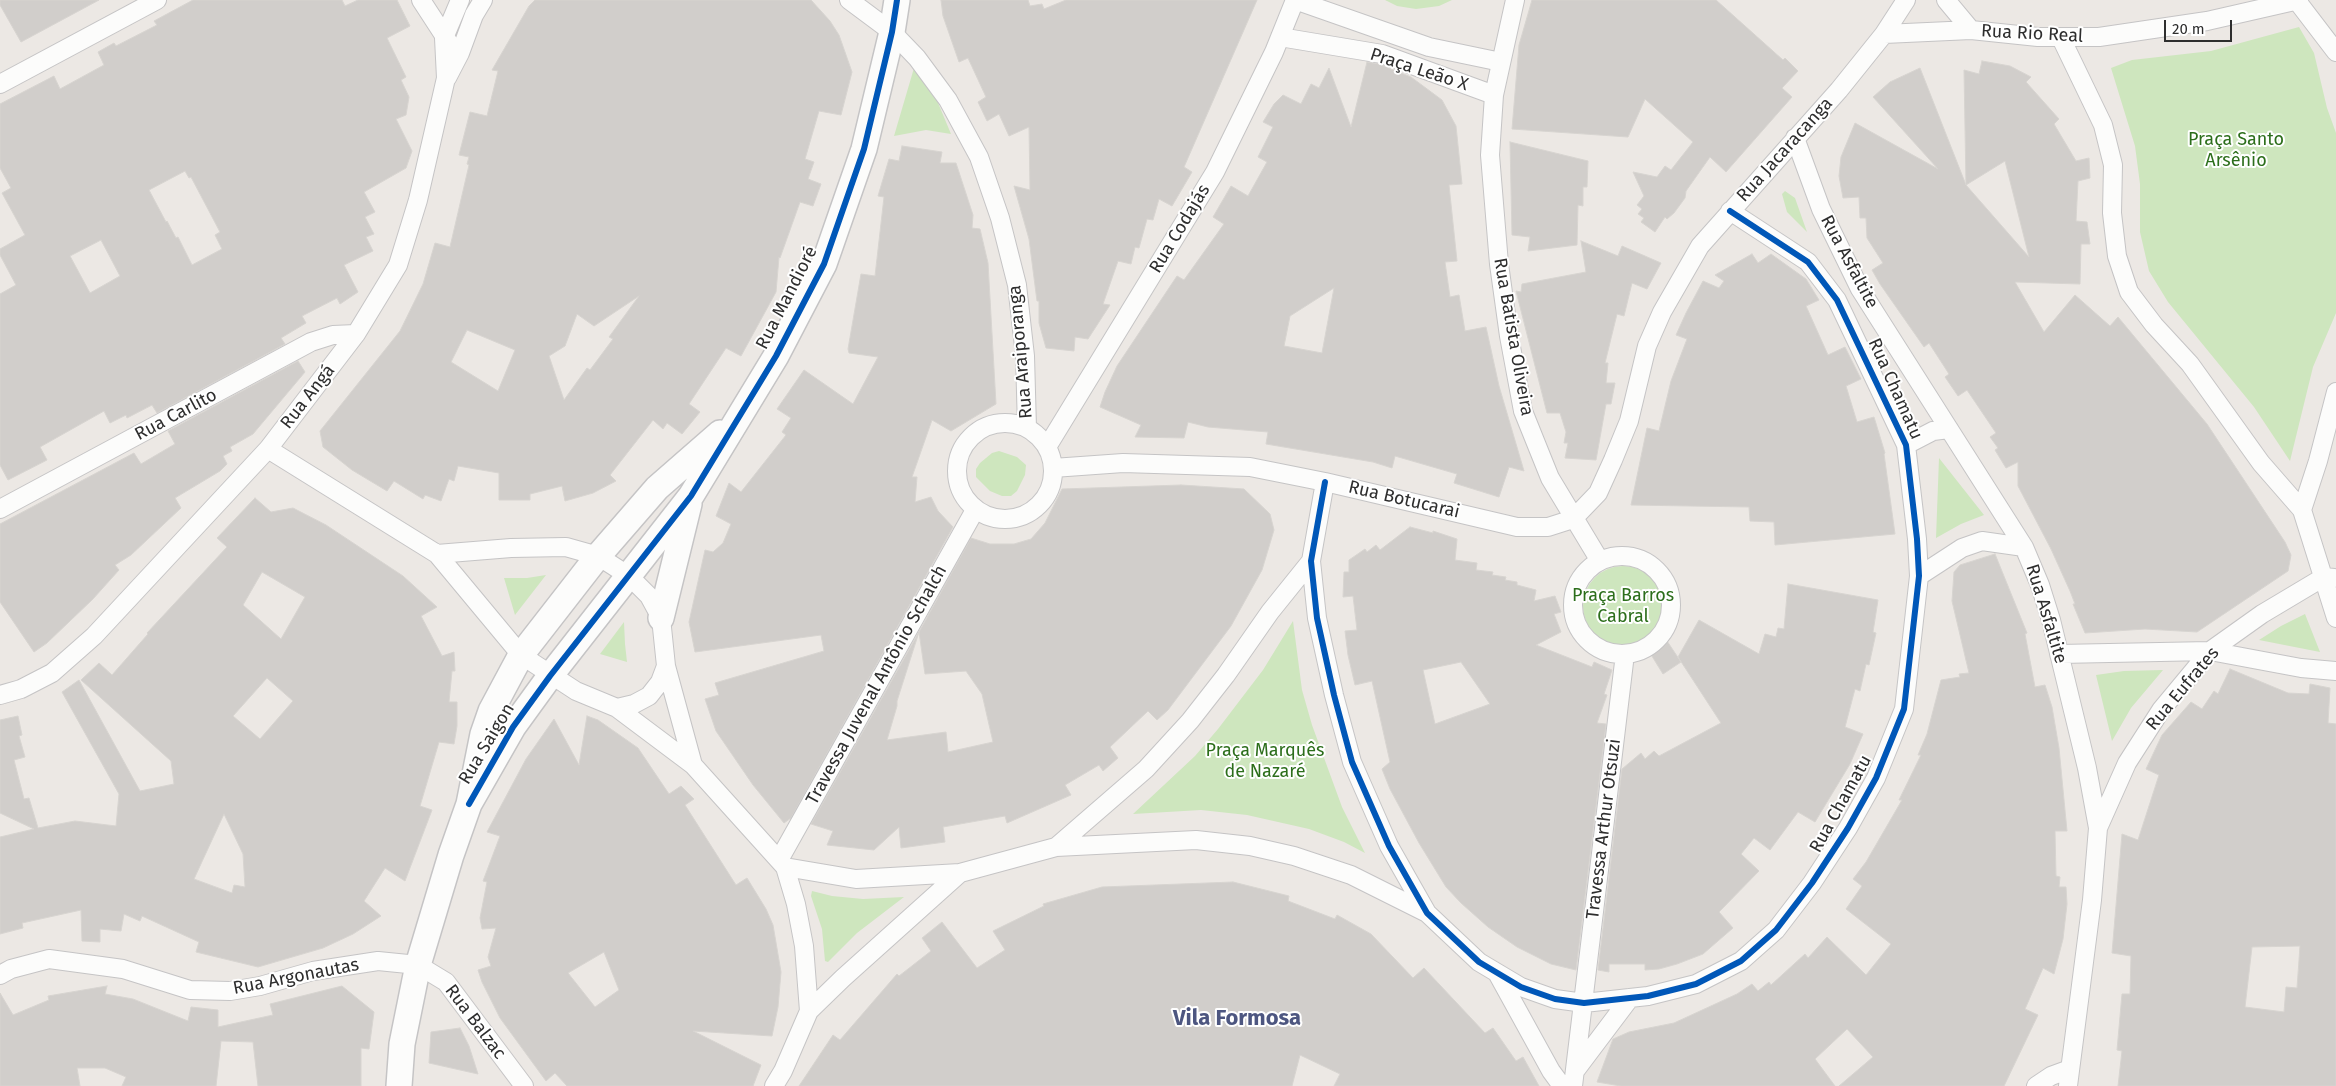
<!DOCTYPE html>
<html>
<head>
<meta charset="utf-8">
<style>
	body { margin:0 }
	#map { position:relative; width:2336px; height:1086px; overflow:hidden; background:#ece8e4; font-family:"Fira Sans",sans-serif }
	canvas { display:block }
	.scale { position:absolute; left:2164px; top:20px; width:68px; height:22px; box-sizing:border-box; border:2px solid #2e2e2e; border-top:0; padding-left:6px; font-size:15px; line-height:18px; white-space:nowrap; color:#2e2e2e; -webkit-text-stroke:4px #fff; paint-order:stroke }
</style>
</head>
<body>
<div id="map">
<canvas width="2336" height="1086"></canvas>
<div class="scale">20 m</div>
</div>
<script>
const g = document.querySelector('canvas').getContext('2d');
g.lineJoin = 'round';
function fillPath(path, color) { g.fillStyle = color; g.fill(path, 'evenodd'); }
const shape = rows => new Path2D(rows.map(r => 'M' + r).join(''));
function stroke(path, color, width, dash) { g.strokeStyle = color; g.lineWidth = width; g.lineCap = dash ? 'butt' : 'round'; g.setLineDash(dash || []); g.stroke(path); }
function drawText(font, color, halo, rows, align = 'center') {
  g.font = font + ' "Fira Sans",sans-serif'; g.lineWidth = 4; g.setLineDash([]); g.textBaseline = 'middle'; g.strokeStyle = halo; g.fillStyle = color; for (const [text, x, y, turn = 0] of rows) {
    g.save(); g.translate(x, y); g.rotate((+turn || 0) * Math.PI / 180); g.textAlign = isNaN(turn) ? turn : align; if (halo) g.strokeText(text, 0, 0); g.fillText(text, 0, 0); g.restore();
  }
}
fillPath(shape([
	[1385,0,1452,0,1439,6,1416,9,1397,6],
	[2299,27,2314,53,2327,108,2336,133,2336,313,2313,367,2290,461,2254,407,2168,302,2149,271,2140,232,2140,184,2135,146,2111,68,2132,60,2211,51],
	[914,68,936,98,951,134,926,130,894,136],
	[1785,191,1795,198,1807,232,1787,212,1782,194],
	[999,451,1017,457,1026,465,1025,475,1017,491,1011,496,1002,496,990,491,976,477,976,469,980,463,992,453],
	[1939,458,1984,515,1961,524,1936,538],
	'1583 606a40 40 0 1 1 80 0a40 40 0 1 1-80 0Z',
	[546,575,515,615,504,578,527,578],
	[2305,614,2320,652,2259,640,2281,626],
	[1293,621,1302,690,1312,725,1342,807,1365,853,1344,842,1309,829,1247,815,1201,810,1133,814,1195,756,1218,729,1263,670],
	[624,622,625,644,627,662,600,654],
	[2163,670,2131,708,2112,741,2096,675,2124,671],
	[812,891,832,896,863,899,904,897,857,933,828,962,825,961,822,929,811,896]
]), '#cee6be');
const building = shape([
	[0,0,99,0,21,42,0,5,0,0],
	[193,0,342,0,345,6,358,0,397,0,410,26,387,38,406,77,401,80,409,97,406,115,396,119,412,151,406,168,364,192,375,212,365,217,374,234,366,237,373,251,344,265,358,292,340,304,337,298,302,316,306,323,281,338,285,344,157,413,152,405,127,418,126,415,110,423,104,411,40,447,47,460,8,480,0,465,0,294,16,285,0,255,0,249,25,235,2,193,11,188,0,168,0,104,54,76,60,89,104,65,98,52,114,43,116,46,157,25,154,21,193,0],
	[185,171,189,178,191,177,220,232,215,235,222,249,192,265,178,237,176,238,167,221,166,222,149,190,185,171],
	[101,240,120,276,90,293,70,256,101,240],
	[535,0,811,0,830,21,839,35,852,72,841,115,819,111,805,159,814,162,808,179,821,184,813,206,800,202,780,258,779,257,776,292,741,356,726,348,689,404,700,412,682,434,667,423,663,429,653,420,610,475,616,481,593,493,565,501,562,486,530,494,530,500,499,500,499,473,458,466,454,481,449,479,441,501,425,495,423,499,394,481,387,491,352,470,323,447,320,431,400,331,423,284,435,243,450,247,469,165,467,164,469,157,459,155,470,112,487,116,498,71,492,70,529,6,535,0],
	[639,296,609,337,613,339,590,370,587,368,564,400,549,356,565,346,577,314,594,326,639,296],
	[467,330,515,350,498,391,451,362,467,330],
	[941,0,1028,0,1030,6,1042,4,1044,9,1066,0,1257,0,1184,167,1192,172,1172,206,1159,199,1153,220,1147,219,1139,248,1135,247,1131,264,1118,261,1103,304,1110,305,1088,339,1075,337,1074,351,1046,348,1039,323,1039,301,1037,301,1029,239,1014,186,1030,190,1029,127,1009,136,999,114,987,121,978,102,986,97,968,58,959,62,943,16,941,0],
	[1532,0,1716,0,1783,60,1785,58,1798,71,1782,88,1792,97,1726,172,1710,157,1686,191,1685,198,1674,213,1667,219,1665,217,1655,232,1641,222,1644,218,1638,214,1642,209,1637,205,1644,196,1633,172,1657,177,1665,166,1671,170,1693,142,1645,99,1628,137,1512,129,1519,45,1532,0],
	[1982,61,2010,66,2031,77,2026,82,2059,119,2054,124,2076,161,2089,158,2090,178,2078,181,2076,221,2087,222,2090,244,2081,244,2080,284,2015,282,2044,332,2075,295,2110,326,2118,317,2207,424,2285,542,2291,555,2288,571,2197,632,2145,629,2085,633,2073,604,2075,604,2070,591,2051,549,2018,486,2018,462,2006,468,1995,450,1998,448,1990,437,1996,433,1967,390,1958,396,1945,377,1949,374,1929,343,1924,347,1880,284,1872,270,1883,263,1867,238,1866,218,1860,218,1859,197,1843,198,1839,176,1841,157,1855,123,1938,169,1873,97,1890,82,1920,68,1966,185,2029,257,2005,161,1966,185,1964,70,1979,74,1982,61],
	[1367,62,1379,64,1411,77,1442,100,1456,126,1462,184,1449,185,1457,261,1445,262,1450,297,1459,295,1465,331,1486,327,1499,386,1524,471,1509,467,1499,497,1454,483,1457,474,1395,456,1392,468,1373,462,1266,444,1268,432,1208,427,1188,422,1184,438,1135,437,1141,425,1100,407,1105,392,1117,366,1177,276,1184,280,1224,224,1213,217,1231,186,1248,196,1267,162,1258,157,1273,127,1263,122,1274,104,1283,95,1301,104,1311,84,1319,88,1329,68,1351,127,1367,62],
	[1334,288,1322,353,1284,346,1290,316,1334,288],
	[1510,142,1588,161,1587,187,1583,187,1583,206,1578,205,1577,245,1528,251,1530,237,1512,235,1510,142],
	[902,146,942,152,940,163,956,163,973,215,972,228,980,229,988,263,996,404,951,431,932,420,912,477,917,477,915,502,931,497,938,511,953,527,791,818,784,823,753,785,716,731,705,699,719,695,715,683,824,651,821,635,695,652,689,622,705,550,713,552,723,543,731,524,716,516,729,483,741,492,786,435,782,432,791,418,777,409,804,370,853,404,878,357,849,353,848,349,861,274,875,276,884,197,878,196,889,159,899,161,902,146],
	[1581,241,1618,256,1622,246,1661,263,1647,289,1632,283,1624,316,1617,314,1605,363,1608,363,1606,383,1615,383,1611,404,1606,404,1596,460,1565,458,1568,443,1564,443,1566,432,1560,413,1547,413,1516,291,1521,292,1522,284,1586,272,1581,241],
	[1752,254,1758,263,1771,254,1806,279,1819,300,1806,306,1828,355,1845,347,1861,379,1846,386,1857,422,1874,417,1885,453,1884,454,1895,534,1775,545,1774,522,1750,521,1749,507,1631,505,1647,428,1659,431,1671,381,1687,339,1676,335,1686,313,1703,281,1719,288,1724,281,1715,275,1752,254],
	[298,361,305,372,253,434,230,447,232,451,223,456,227,464,220,471,175,498,181,508,131,555,115,565,119,570,93,599,47,643,34,652,0,602,0,524,134,453,141,464,175,444,168,431,298,361],
	[1181,485,1244,489,1270,514,1274,530,1262,570,1231,626,1168,710,1157,720,1148,711,1110,747,1118,758,1103,771,1099,765,1065,785,1071,795,1007,823,1005,816,943,827,945,842,901,848,899,827,874,850,827,845,833,831,811,824,919,632,897,701,897,706,887,740,946,732,948,752,993,742,982,694,966,671,925,674,919,632,971,538,990,544,1014,544,1031,539,1045,523,1062,489,1181,485],
	[255,498,271,512,293,508,326,525,403,576,437,607,421,616,442,656,454,652,455,671,452,671,449,702,457,702,457,726,454,744,439,742,420,806,432,810,405,881,385,868,364,901,381,916,353,934,323,948,258,967,196,952,199,942,142,916,140,921,124,914,121,931,100,929,100,942,82,941,81,910,22,923,23,928,0,934,0,837,34,829,0,813,0,720,18,716,22,735,19,736,25,757,14,760,24,799,29,798,38,828,75,821,116,826,119,794,62,692,79,680,140,791,174,784,171,761,81,680,99,663,112,675,148,634,147,633,227,547,217,538,255,498],
	[262,572,305,597,281,639,243,605,262,572],
	[267,678,293,701,260,739,233,716,267,678],
	[224,814,243,854,245,887,234,885,232,893,194,879,224,814],
	[1410,527,1433,533,1433,531,1457,539,1455,560,1477,563,1476,570,1493,572,1492,575,1506,577,1505,580,1517,582,1517,585,1536,590,1534,601,1555,596,1561,612,1554,614,1561,632,1536,645,1592,667,1594,662,1612,670,1604,694,1607,695,1597,723,1606,724,1576,970,1551,964,1517,947,1488,927,1461,903,1446,887,1419,843,1390,789,1382,769,1390,762,1372,681,1355,685,1348,655,1345,631,1357,630,1353,596,1343,597,1344,572,1349,572,1349,560,1365,549,1367,552,1376,545,1380,550,1410,527],
	[1461,662,1490,704,1435,724,1423,670,1461,662],
	[1995,554,2027,633,2025,634,2035,687,2045,685,2052,707,2059,748,2067,831,2055,831,2056,876,2060,877,2059,887,2066,887,2067,904,2063,939,2054,974,2043,968,2025,1009,2038,1015,2004,1086,1839,1086,1873,1057,1847,1029,1815,1059,1835,1086,1621,1086,1597,1082,1613,1039,1629,1032,1674,1023,1737,994,1752,984,1758,991,1769,982,1771,985,1805,954,1808,958,1827,937,1866,975,1891,944,1846,909,1862,886,1853,879,1866,862,1902,800,1899,800,1921,755,1918,755,1927,734,1941,680,1960,677,1959,674,1969,673,1952,601,1954,572,1960,565,1995,554],
	[1788,584,1878,600,1873,632,1876,633,1869,665,1866,664,1860,691,1855,689,1845,727,1863,734,1850,764,1815,822,1798,812,1770,850,1754,838,1741,854,1759,871,1719,912,1733,928,1703,954,1677,964,1659,969,1645,970,1645,964,1609,964,1609,972,1598,970,1622,769,1641,753,1645,759,1654,751,1659,756,1721,723,1678,657,1699,620,1759,654,1765,634,1776,637,1778,628,1784,629,1788,584],
	[1667,641,1681,662,1663,674,1650,653,1667,641],
	[2230,669,2288,693,2309,694,2310,684,2330,688,2328,723,2336,724,2336,1086,2118,1086,2122,1051,2117,1050,2122,994,2130,994,2131,956,2112,953,2122,834,2138,840,2159,775,2146,769,2162,735,2191,702,2202,709,2214,691,2218,694,2230,669],
	[2300,946,2297,988,2286,987,2284,1012,2245,1007,2252,947,2300,946],
	[587,716,598,720,638,748,669,794,681,786,694,799,685,805,736,885,747,878,766,909,773,925,781,972,778,1007,772,1036,693,1031,761,1065,753,1086,567,1086,555,1073,546,1081,500,1018,482,982,478,970,491,966,488,957,496,928,482,929,480,918,487,882,483,881,500,836,487,832,526,759,554,719,579,765,587,716],
	[604,952,619,990,595,1007,568,973,604,952],
	[1233,882,1289,896,1288,901,1335,919,1337,915,1371,934,1413,978,1424,968,1485,1033,1493,1028,1516,1061,1523,1057,1539,1086,1334,1086,1340,1074,1300,1055,1292,1086,799,1086,833,1035,840,1040,897,974,899,976,931,951,922,938,942,922,977,968,1005,950,993,931,1044,906,1043,904,1102,887,1233,882],
	[107,986,105,994,133,999,188,1021,191,1007,218,1010,218,1027,273,1015,270,1004,342,986,374,1012,369,1049,361,1048,361,1086,258,1086,253,1042,221,1041,216,1086,122,1086,126,1077,105,1068,77,1068,80,1086,0,1086,0,993,13,1015,49,1000,48,996,107,986],
	[460,1028,469,1046,478,1074,429,1063,431,1032,460,1028]
]);
fillPath(building, '#d1cecb');
stroke(building, '#d7d4d0', 1);
const street = shape([
	[421,0,449,43],
	[849,0,892,32,917,58,948,100,979,157,1000,218,1017,285,1025,356,1027,428],
	[1295,0,1429,47,1501,62],
	[1515,0,1494,95,1490,155,1499,264,1509,336,1523,411,1550,478,1600,561],
	[1946,0,1971,30],
	[2297,1,2336,52],
	[1884,34,1971,30,2038,37,2099,37,2207,21,2299,0],
	[1280,37,1382,54,1494,95],
	[2061,38,2103,125,2113,165,2112,213,2117,256,2129,292,2154,325,2190,364,2261,463,2302,510,2336,618],
	[447,78,460,53,474,15,483,0],
	[0,84,157,0],
	[1795,138,1821,209,1860,289,2024,547,2040,585,2051,620,2087,768,2098,828,2092,900,2068,1086],
	'957 471a48 48 0 1 1 96 0a48 48 0 1 1-96 0Z',
	[1906,445,1933,431,1949,429],
	[1047,447,1215,172,1274,52,1295,0],
	[268,449,437,554,521,655,576,691,617,708,634,704,649,696,660,682,666,666,661,618,649,596,629,576,598,556,566,547,511,548,437,554],
	[1053,468,1123,463,1250,467,1325,482,1517,527,1548,527,1573,519,1598,493,1613,460,1629,421,1647,346,1662,312,1700,246,1839,90,1884,34,1906,0],
	[1325,482,1311,561,1317,618,1334,695,1352,762,1389,846,1427,913,1479,962,1521,987,1555,999,1584,1003,1648,996,1696,984,1741,961,1776,930,1812,883,1848,828,1876,778,1904,709,1919,576,1917,539,1906,445,1837,300,1808,262,1730,211],
	[0,509,311,342,333,335,356,334],
	[2302,510,2318,461,2336,392],
	'1573 605a49 49 0 1 1 98 0a49 49 0 1 1-98 0Z',
	[1919,576,1962,548,1982,541,2024,547],
	[2059,654,2210,651,2301,668,2336,671],
	[666,666,693,765],
	[0,695,21,689,52,673,94,636,268,449,356,334,398,265,418,200,446,78,444,38,460,0],
	[617,708,693,765,785,867,796,904,804,946,809,1011],
	[2098,828,2127,763,2161,710,2210,651,2262,614,2324,577,2334,578],
	[1056,847,1146,769,1190,721,1226,675,1270,612,1311,561],
	[779,860,975,510],
	[785,867,856,879,960,873,1056,847,1196,840,1250,846,1294,856,1351,875,1427,913],
	[1497,973,1551,1071,1562,1086],
	[0,975,11,969,49,959,123,969,190,990,230,991,260,986,313,971,378,961,418,965,446,982,524,1086],
	[1575,1071,1630,998],
	[774,1086,783,1071,809,1011,843,978,960,873],
	[1573,1086,1625,654],
	[2036,1086,2051,1076,2070,1069]
]);
const secondary = shape([
	[661,618,689,504],
	[469,804,513,727,550,676,691,496,776,356,824,264,864,149,892,32,897,0],
	[399,1086,402,1044,418,965,451,855,469,804,483,734,491,711,521,655,598,556,657,488,720,433]
]);
stroke(street, '#c5c4c5', 20);
stroke(secondary, '#c5c4c5', 28);
stroke(street, '#fcfcfb', 18);
stroke(secondary, '#fcfcfb', 25);
stroke(shape([
	[1325,482,1311,561,1317,618,1334,695,1352,762,1389,846,1427,913,1479,962,1521,987,1555,999,1584,1003,1648,996,1696,984,1741,961,1776,930,1812,883,1848,828,1876,778,1904,709,1919,576,1917,539,1906,445,1837,300,1808,262,1730,211],
	[469,804,513,727,550,676,691,496,776,356,824,264,864,149,892,32,897,0]
]), '#0057b8', 6);
drawText('18px', '#2e2e2e', '#fff', [
	["Rua Rio Real",2032,34,3],
	["Praça Leão X",1419,70,18],
	["Rua Jacaracanga",1785,150,-48],
	["Rua Codajás",1180,229,-59],
	["Rua Asfaltite",1849,262,62],
	["Rua Mandioré",787,298,-63],
	["Rua Batista Oliveira",1513,337,80],
	["Rua Araiporanga",1021,352,-95],
	["Rua Chamatu",1895,389,66],
	["Rua Angá",308,397,-52],
	["Rua Carlito",176,415,-28],
	["Rua Botucarai",1404,500,13],
	["Rua Asfaltite",2046,614,73],
	["Travessa Juvenal Antônio Schalch",877,685,-61],
	["Rua Eufrates",2183,689,-50],
	["Rua Saigon",487,744,-59],
	["Rua Chamatu",1841,804,-61],
	["Travessa Arthur Otsuzi",1604,829,-83],
	["Rua Argonautas",296,977,-11],
	["Rua Balzac",475,1022,53]
]);
drawText('18px', '#2c6e1b', '#fff', [
	["Praça Santo",2236,140],
	["Arsênio",2236,161],
	["Praça Barros",1623,596],
	["Cabral",1623,617],
	["Praça Marquês",1265,751],
	["de Nazaré",1265,772]
]);
drawText('bold 22px', '#4d5680', '#fff', [
	["Vila Formosa",1237,1019]
]);
</script>
</body>
</html>
